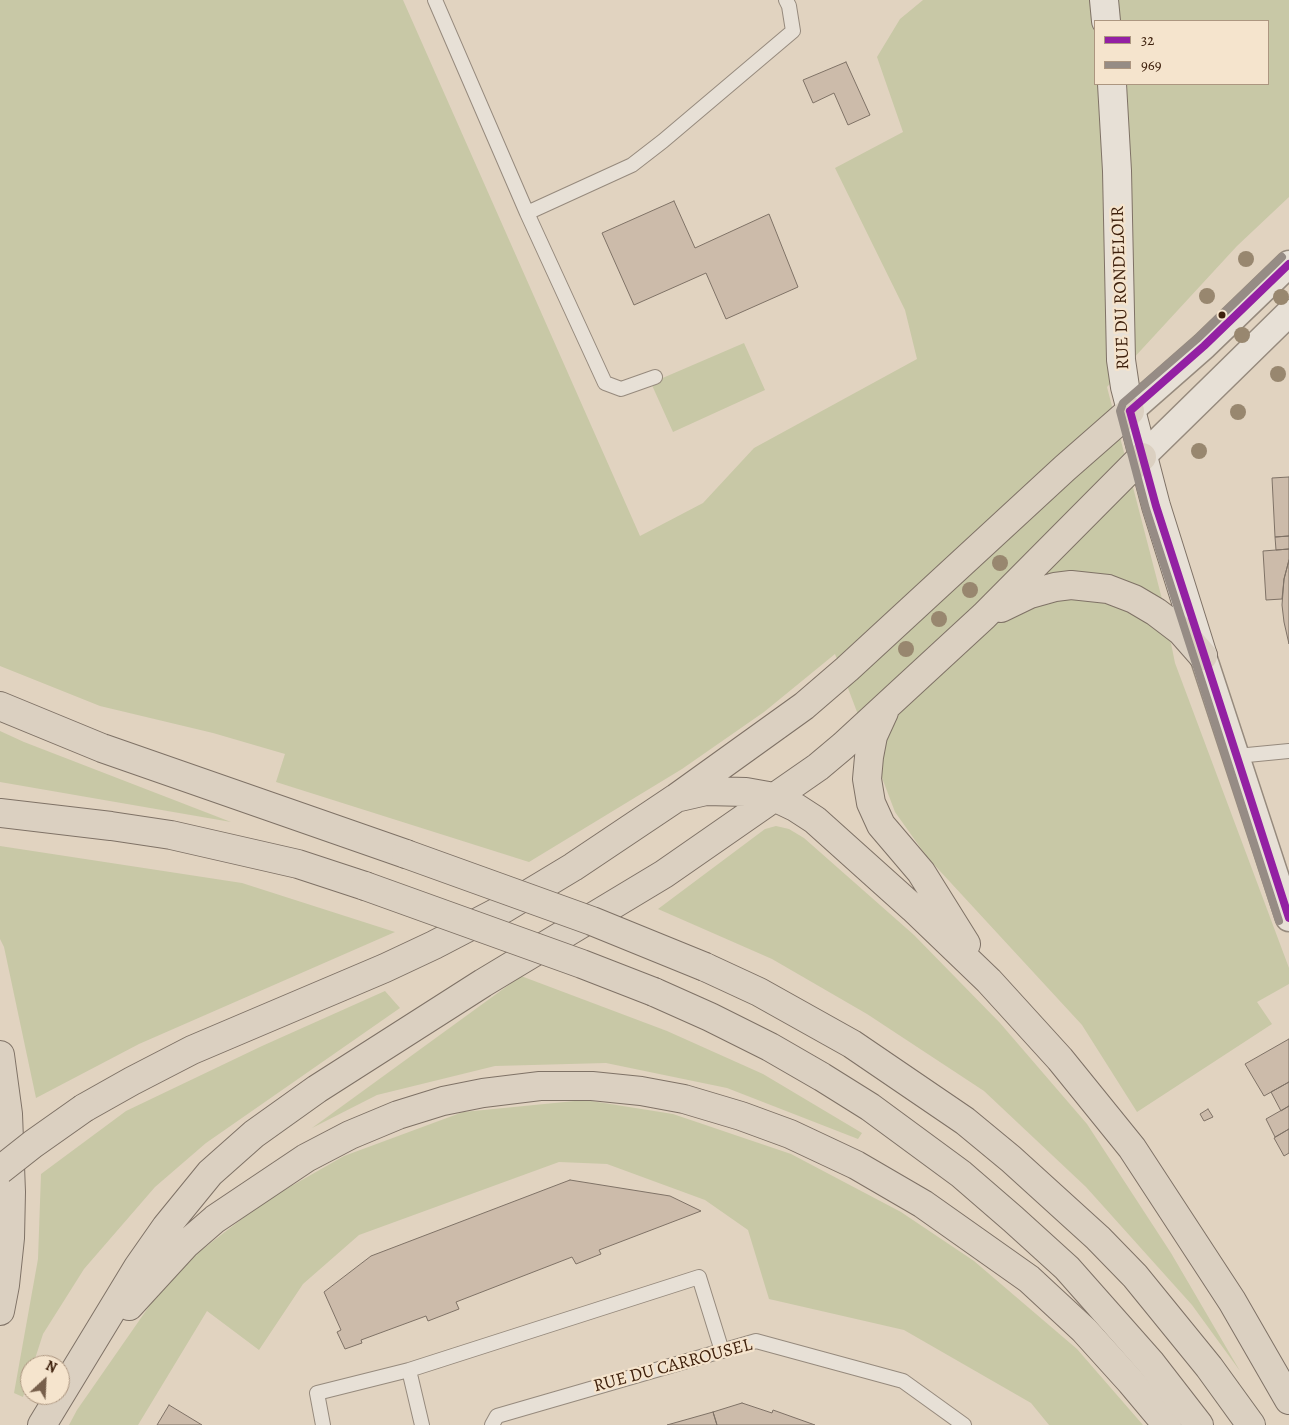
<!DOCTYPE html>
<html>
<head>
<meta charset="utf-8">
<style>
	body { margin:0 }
	#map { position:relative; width:1289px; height:1425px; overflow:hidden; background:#e1d3c0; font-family:Alegreya,serif }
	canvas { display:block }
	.legend { position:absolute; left:1094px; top:20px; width:175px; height:65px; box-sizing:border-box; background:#f5e4cd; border:1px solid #ac9680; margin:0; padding:6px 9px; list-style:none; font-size:15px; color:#3e200c }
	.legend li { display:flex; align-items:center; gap:10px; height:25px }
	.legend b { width:25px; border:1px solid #ac9680 }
	.north { position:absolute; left:20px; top:1355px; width:50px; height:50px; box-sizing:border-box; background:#f5e4cd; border:1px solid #ac9680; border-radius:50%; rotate:25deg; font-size:14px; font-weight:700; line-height:20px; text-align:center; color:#3e200c }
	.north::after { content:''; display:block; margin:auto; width:18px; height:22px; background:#775f4b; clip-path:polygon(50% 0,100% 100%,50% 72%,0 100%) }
</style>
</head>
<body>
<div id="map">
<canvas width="1289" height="1425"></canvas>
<ul class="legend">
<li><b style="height:6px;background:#9320a3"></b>32</li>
<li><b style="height:6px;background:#968c85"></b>969</li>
</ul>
<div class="north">N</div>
</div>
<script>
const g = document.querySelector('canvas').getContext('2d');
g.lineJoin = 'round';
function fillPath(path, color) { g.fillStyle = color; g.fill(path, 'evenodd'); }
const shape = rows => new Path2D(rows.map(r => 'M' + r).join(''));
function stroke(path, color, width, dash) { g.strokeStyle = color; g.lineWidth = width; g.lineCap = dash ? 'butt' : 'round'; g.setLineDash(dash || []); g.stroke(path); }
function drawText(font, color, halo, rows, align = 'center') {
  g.font = font + ' Alegreya,serif'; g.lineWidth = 4.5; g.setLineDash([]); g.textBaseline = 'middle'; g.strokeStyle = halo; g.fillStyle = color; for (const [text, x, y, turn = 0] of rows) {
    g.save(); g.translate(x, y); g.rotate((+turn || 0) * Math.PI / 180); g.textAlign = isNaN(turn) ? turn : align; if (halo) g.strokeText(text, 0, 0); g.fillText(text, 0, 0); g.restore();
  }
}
fillPath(shape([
	[0,0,403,0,640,536,703,503,754,448,917,359,905,310,835,168,903,132,877,57,900,19,923,0,1289,0,1289,197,1237,246,1107,387,1162,599,1175,663,1289,968,1289,984,1257,1002,1272,1024,1137,1112,1082,1025,927,857,895,812,835,654,764,712,682,769,529,862,276,782,285,754,213,733,100,706,0,666],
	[1095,21,1268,21,1268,84,1095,84],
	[744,343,765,390,673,432,651,383],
	[0,731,24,742,231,822,0,782],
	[776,826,789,829,804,838,914,935,1000,1023,1087,1124,1171,1253,1240,1371,1192,1305,1086,1187,984,1091,867,1014,772,959,658,909,765,829],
	[0,846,242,883,395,932,139,1044,36,1098,4,947,0,939],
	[521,976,667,1031,763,1074,862,1133,858,1139,727,1088,606,1063,495,1066,377,1095,312,1128],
	[385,991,400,1008,206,1143,155,1187,84,1269,43,1334,33,1365,30,1365,30,1375,23,1397,14,1393,38,1259,41,1174,126,1111,262,1046],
	[585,1100,673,1114,791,1154,901,1212,974,1261,1077,1349,1143,1425,1049,1425,1031,1403,904,1330,769,1299,748,1230,705,1200,607,1164,559,1162,359,1235,303,1284,259,1350,207,1311,138,1425,69,1425,77,1410,159,1292,199,1252,265,1201,344,1156,463,1112]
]), '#c8c8a6');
const building = shape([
	[846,62,870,115,848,125,834,93,813,103,803,80,846,62],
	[674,201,695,248,769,214,798,287,726,319,706,273,634,305,602,233,674,201],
	[1289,477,1289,536,1275,537,1272,478,1289,477],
	[1289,536,1289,549,1276,550,1275,537,1289,536],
	[1289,549,1289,560,1284,579,1282,599,1266,600,1263,551,1289,549],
	[1289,560,1289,644,1284,622,1282,605,1284,579,1289,560],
	[1289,1039,1289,1082,1264,1096,1245,1064,1289,1039],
	[1289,1082,1289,1106,1281,1111,1271,1092,1289,1082],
	[1289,1106,1289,1129,1275,1137,1266,1119,1289,1106],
	[1208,1109,1213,1117,1204,1121,1200,1114,1208,1109],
	[1289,1129,1289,1153,1284,1156,1274,1138,1289,1129],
	[570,1180,670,1196,701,1211,599,1250,601,1254,576,1264,572,1257,456,1302,459,1309,428,1321,426,1316,361,1340,362,1343,345,1349,337,1332,341,1330,324,1292,371,1256,570,1180],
	[742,1403,772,1413,773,1410,815,1425,717,1425,713,1412,742,1403],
	[169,1405,202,1425,157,1425,169,1405],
	[713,1412,717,1425,667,1425,713,1412]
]);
fillPath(building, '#cba');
stroke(building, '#7f7266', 1);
const lane = shape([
	[435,0,527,213,605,383,621,389,655,377],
	[527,213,632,165,663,141,793,31,789,6,786,0],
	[1237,756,1289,751],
	[323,1425,317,1393,409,1370],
	[422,1425,409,1370,699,1277,722,1351],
	[492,1425,497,1416,756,1341,903,1381,964,1425]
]);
const street = shape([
	[1130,411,1204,346,1289,264],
	[1142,457,1289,313],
	[1203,656,1289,918]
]);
const secondary = shape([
	[1104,0,1106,21],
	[1112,84,1117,171,1121,360,1125,387,1156,506,1203,656]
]);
const primary = shape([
	[1001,608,1030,594,1055,587,1071,585,1108,589,1134,599,1156,612,1181,631,1203,656],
	[884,712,873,736,869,757,867,779,871,803,881,825,921,872,966,944],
	[680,797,706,791,746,792,774,797,795,807,815,820,913,908,989,981,1060,1059,1132,1148,1232,1301,1289,1400],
	[84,1108,132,1081,192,1050,385,968,434,945,505,908,573,867,676,798,804,706,847,669,1065,468,1130,411],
	[129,1306,185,1245,215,1219,306,1158,350,1135,398,1115,443,1101,483,1093,540,1086,592,1086,641,1091,684,1099,741,1116,790,1134,856,1165,923,1204,1029,1279,1084,1330,1131,1382,1167,1425],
	[42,1425,138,1267,166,1227,210,1173,254,1134,317,1089,483,983,664,874,818,767,843,746,984,616,1142,457]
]);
const highway = shape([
	[0,706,102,748,406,854],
	[0,813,111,826,171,835,298,864,365,886],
	[705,967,759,992,852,1044,965,1121,1011,1159,1098,1238,1135,1276,1209,1367,1251,1425],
	[654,992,710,1017,770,1047,822,1077,870,1107,961,1174,1013,1219,1067,1268,1151,1363,1199,1425],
	[0,1055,8,1114,11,1192,10,1238,5,1285,0,1311]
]);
stroke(lane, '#968a7d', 16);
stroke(street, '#968a7d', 29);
stroke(secondary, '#7f7266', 30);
stroke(primary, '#7f7266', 30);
stroke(highway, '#7f7266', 30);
stroke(lane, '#e7e0d6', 14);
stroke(street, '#e7e0d6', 26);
stroke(secondary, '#e7e0d6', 28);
stroke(primary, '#dbd0c1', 28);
stroke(highway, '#dbd0c1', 28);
const primaryBridge = shape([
	[0,1170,33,1144,84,1108]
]);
const highwayBridge = shape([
	[406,854,592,921,705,967],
	[365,886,582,964,654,992]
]);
stroke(primaryBridge, '#7f7266', 30, []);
stroke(highwayBridge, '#7f7266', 30, []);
stroke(primaryBridge, '#dbd0c1', 28);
stroke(highwayBridge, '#dbd0c1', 28);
stroke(shape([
	[1130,411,1156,506,1289,918],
	[1130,411,1204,346,1289,264]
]), '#9320a3', 8);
stroke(shape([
	[1279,921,1146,509,1120,411,1123,403,1197,339,1282,257]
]), '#968c85', 8);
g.fillStyle = '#98876f';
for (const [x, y] of [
	[1246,259],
	[1207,296],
	[1281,297],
	[1242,335],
	[1278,374],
	[1238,412],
	[1199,451],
	[1000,563],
	[970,590],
	[939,619],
	[906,649]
]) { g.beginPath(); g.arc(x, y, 8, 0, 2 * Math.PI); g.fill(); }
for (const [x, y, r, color] of [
	[1222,315,4.5,"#3e200c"]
]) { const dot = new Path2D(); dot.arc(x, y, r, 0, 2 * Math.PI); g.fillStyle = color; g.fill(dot); stroke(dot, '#f5e4cd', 2); }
drawText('18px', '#3e200c', '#f5e4cd', [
	["RUE DU RONDELOIR",1121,288,-92],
	["RUE DU CARROUSEL",673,1366,-15]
]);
</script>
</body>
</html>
